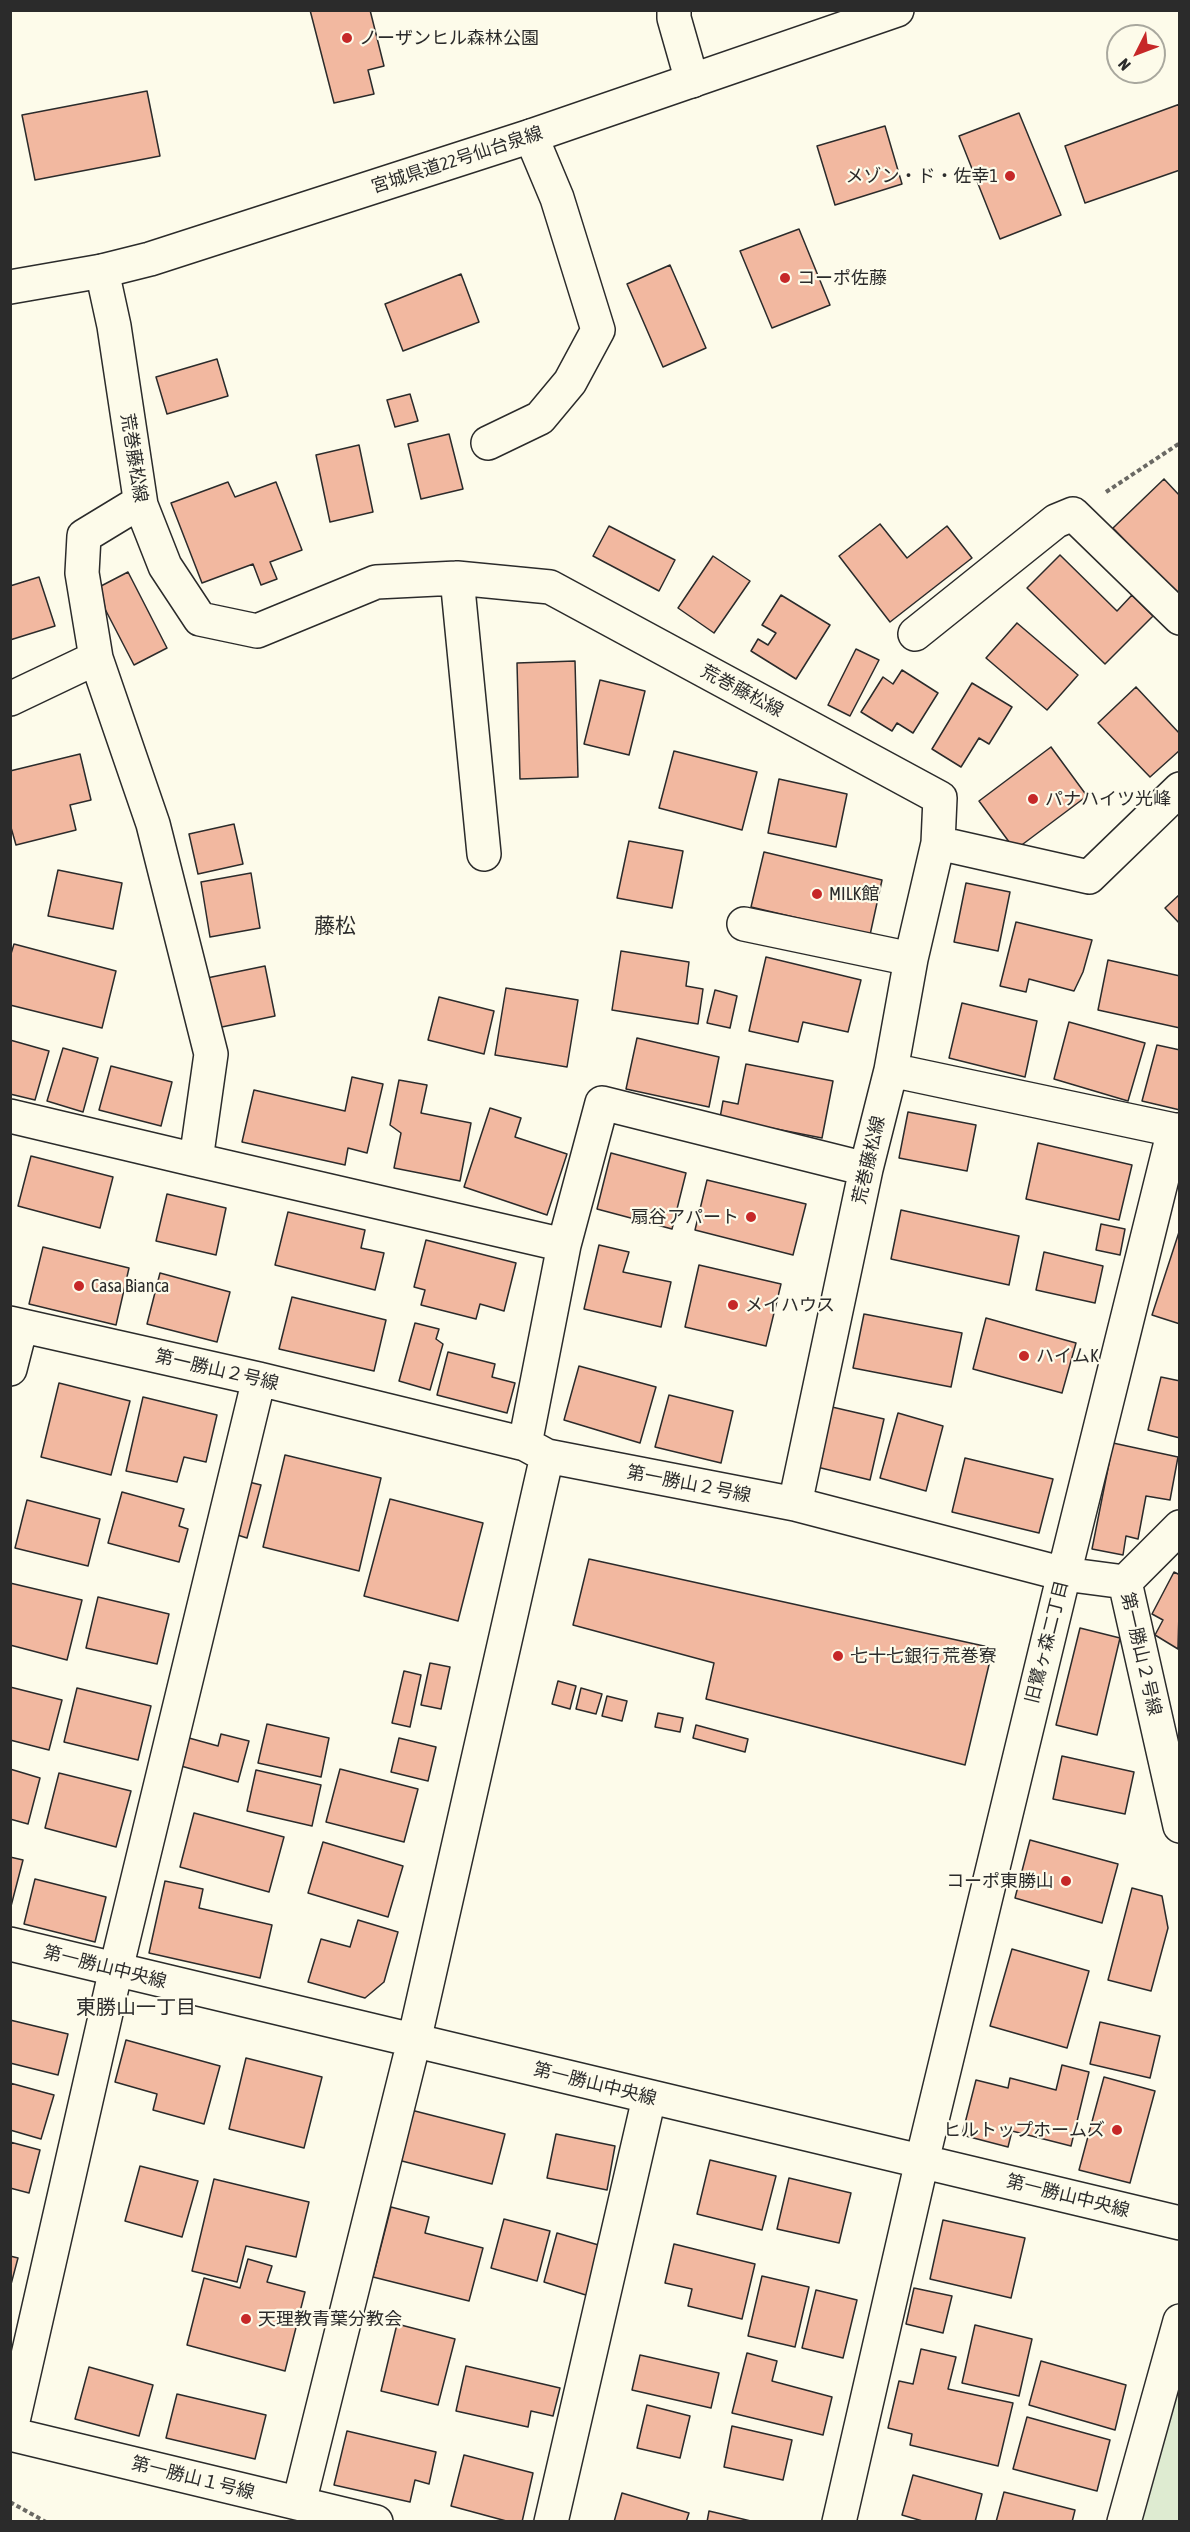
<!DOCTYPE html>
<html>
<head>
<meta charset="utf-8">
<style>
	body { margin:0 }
	#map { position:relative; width:1190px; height:2532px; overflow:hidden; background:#fdfbea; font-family:"Asap Condensed",sans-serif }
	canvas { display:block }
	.frame { position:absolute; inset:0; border:12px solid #2b2b2b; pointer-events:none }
	.north { position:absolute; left:1106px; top:24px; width:60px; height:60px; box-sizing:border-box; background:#fdfbea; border:2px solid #a9a89e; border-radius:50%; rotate:228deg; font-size:16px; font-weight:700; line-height:24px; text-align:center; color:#2b2b2b }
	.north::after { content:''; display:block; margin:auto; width:21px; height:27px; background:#c62828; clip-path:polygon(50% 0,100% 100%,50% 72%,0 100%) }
</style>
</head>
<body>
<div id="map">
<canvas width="1190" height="2532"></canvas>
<div class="frame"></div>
<div class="north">N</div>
</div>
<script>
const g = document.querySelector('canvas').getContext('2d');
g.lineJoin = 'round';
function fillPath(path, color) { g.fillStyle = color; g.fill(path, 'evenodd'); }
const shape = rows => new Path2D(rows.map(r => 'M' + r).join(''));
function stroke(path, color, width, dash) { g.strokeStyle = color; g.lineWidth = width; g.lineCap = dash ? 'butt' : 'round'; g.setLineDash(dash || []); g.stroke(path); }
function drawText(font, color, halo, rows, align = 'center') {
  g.font = font + ' "Asap Condensed","Noto Sans JP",sans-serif'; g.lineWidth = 4.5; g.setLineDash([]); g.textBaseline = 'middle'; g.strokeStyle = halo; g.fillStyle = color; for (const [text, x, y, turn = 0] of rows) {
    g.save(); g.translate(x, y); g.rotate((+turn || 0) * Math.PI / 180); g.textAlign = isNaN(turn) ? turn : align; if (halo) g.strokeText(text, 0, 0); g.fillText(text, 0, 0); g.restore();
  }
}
const green = shape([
	[1179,2374,1179,2521,1137,2522,1179,2374]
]);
fillPath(green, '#deebd1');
stroke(green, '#74746e', 1.5);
const building = shape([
	[310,10,370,10,384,66,368,70,374,94,334,103,310,10],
	[147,91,160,156,35,180,22,115,147,91],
	[1180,104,1180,170,1085,203,1065,146,1180,104],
	[1019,113,1061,215,1000,239,959,136,1019,113],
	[885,126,902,184,835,205,817,146,885,126],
	[799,229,830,305,772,328,740,251,799,229],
	[670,265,706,348,663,367,627,284,670,265],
	[461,274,479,322,403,351,385,304,461,274],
	[217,359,228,396,167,414,156,377,217,359],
	[410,394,418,421,395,427,387,400,410,394],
	[449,434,463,489,421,499,408,444,449,434],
	[359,445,373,512,330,522,316,455,359,445],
	[1164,479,1180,496,1180,593,1177,595,1113,528,1164,479],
	[228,482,235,497,276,482,302,550,270,562,277,579,261,585,253,564,202,583,171,503,228,482],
	[880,524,907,558,947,526,972,558,890,622,839,556,880,524],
	[609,526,675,560,659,591,593,556,609,526],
	[1060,555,1117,611,1132,595,1153,616,1105,664,1027,588,1060,555],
	[713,556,750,581,714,633,678,608,713,556],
	[128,572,167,648,134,665,105,609,101,586,128,572],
	[39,577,55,626,10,640,10,586,39,577],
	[781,595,830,625,796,679,751,651,758,639,768,645,776,633,762,625,781,595],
	[1017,623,1078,675,1047,710,986,658,1017,623],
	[856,649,879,660,850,716,828,705,856,649],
	[575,661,578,777,520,779,517,663,575,661],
	[902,670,938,693,913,733,897,723,892,731,861,712,883,677,893,684,902,670],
	[600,680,645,691,629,755,584,744,600,680],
	[972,683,1012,707,989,744,979,738,961,767,932,749,972,683],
	[1136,687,1180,734,1180,750,1150,777,1098,723,1136,687],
	[1051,747,1087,796,1015,850,979,801,1051,747],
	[674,751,757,772,742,830,659,808,674,751],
	[80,754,91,800,70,805,76,830,16,845,10,824,10,771,80,754],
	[779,779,847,794,836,847,768,833,779,779],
	[234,824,243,864,198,874,189,834,234,824],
	[629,841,683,851,672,908,617,898,629,841],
	[764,852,882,880,870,935,751,907,764,852],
	[58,870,122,883,113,929,48,916,58,870],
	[251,873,260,928,210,937,201,882,251,873],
	[966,883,1010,892,998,951,954,942,966,883],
	[1180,894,1180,924,1165,908,1180,894],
	[1016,922,1092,940,1083,972,1074,991,1029,979,1026,992,1000,986,1016,922],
	[14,944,116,971,102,1028,10,1005,10,957,14,944],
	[621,951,689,962,686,986,703,989,698,1024,612,1010,621,951],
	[766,957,861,980,848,1032,803,1022,798,1042,749,1031,766,957],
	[1108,960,1180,976,1180,1028,1098,1010,1108,960],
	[265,966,275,1016,217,1028,207,978,265,966],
	[506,988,578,1000,567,1067,495,1055,506,988],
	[715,990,737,996,730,1028,707,1023,715,990],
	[439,997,494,1011,484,1054,428,1040,439,997],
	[962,1003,1037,1021,1025,1077,949,1058,962,1003],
	[1069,1022,1145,1043,1128,1101,1054,1079,1069,1022],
	[637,1038,719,1057,709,1107,626,1089,637,1038],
	[10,1040,49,1051,35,1100,10,1094,10,1040],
	[1157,1045,1180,1050,1180,1110,1142,1101,1157,1045],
	[63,1048,98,1058,83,1112,47,1101,63,1048],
	[746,1064,833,1081,822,1138,720,1118,723,1101,738,1104,746,1064],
	[111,1066,172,1082,161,1126,99,1110,111,1066],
	[352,1077,383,1084,367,1153,348,1148,345,1165,242,1142,254,1090,345,1111,352,1077],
	[399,1080,427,1085,421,1113,471,1123,460,1181,394,1168,401,1133,390,1125,399,1080],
	[490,1108,521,1118,515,1137,567,1154,547,1215,464,1187,490,1108],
	[908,1112,976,1125,967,1171,899,1158,908,1112],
	[1038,1143,1132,1165,1119,1220,1026,1199,1038,1143],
	[611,1153,686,1173,672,1229,597,1209,611,1153],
	[31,1156,113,1177,100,1228,18,1206,31,1156],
	[707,1180,806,1204,793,1255,695,1230,707,1180],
	[167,1194,226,1208,216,1255,156,1241,167,1194],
	[901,1210,1019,1236,1009,1285,891,1259,901,1210],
	[288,1212,365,1230,361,1248,384,1253,375,1290,275,1265,288,1212],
	[1101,1224,1125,1229,1120,1255,1096,1250,1101,1224],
	[1180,1229,1180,1324,1152,1315,1180,1229],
	[426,1240,516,1263,504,1311,480,1304,476,1319,421,1305,425,1290,414,1287,426,1240],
	[599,1245,629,1252,623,1272,671,1282,661,1327,584,1309,599,1245],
	[43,1247,129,1268,116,1325,29,1304,43,1247],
	[1044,1252,1103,1266,1095,1303,1036,1290,1044,1252],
	[699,1265,781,1284,766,1346,685,1327,699,1265],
	[160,1273,230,1292,217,1342,147,1324,160,1273],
	[292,1297,386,1320,374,1371,279,1349,292,1297],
	[864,1314,962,1333,951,1387,853,1368,864,1314],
	[986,1318,1076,1343,1062,1393,973,1369,986,1318],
	[415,1323,439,1329,436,1339,443,1344,430,1390,399,1381,415,1323],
	[448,1352,495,1364,492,1377,515,1383,507,1413,437,1395,448,1352],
	[579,1366,656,1387,640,1443,564,1420,579,1366],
	[1161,1377,1180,1381,1180,1438,1148,1430,1161,1377],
	[59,1383,130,1401,111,1475,41,1457,59,1383],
	[669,1395,733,1411,721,1463,655,1447,669,1395],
	[143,1397,217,1415,206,1462,184,1457,177,1482,126,1471,143,1397],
	[832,1407,884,1419,870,1480,817,1467,832,1407],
	[898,1413,943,1426,926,1491,880,1478,898,1413],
	[1113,1443,1178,1457,1170,1500,1146,1496,1138,1539,1126,1536,1123,1555,1092,1549,1113,1443],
	[285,1455,381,1478,359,1571,263,1547,285,1455],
	[965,1458,1053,1479,1039,1533,952,1512,965,1458],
	[245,1481,261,1485,247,1538,231,1533,245,1481],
	[122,1492,184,1509,179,1526,188,1529,179,1562,108,1543,122,1492],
	[390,1499,483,1523,458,1621,364,1596,390,1499],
	[27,1500,100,1519,88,1566,15,1548,27,1500],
	[589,1559,993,1648,965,1765,706,1699,714,1663,573,1625,589,1559],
	[1174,1572,1180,1575,1178,1649,1155,1635,1163,1620,1152,1614,1174,1572],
	[10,1583,82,1600,67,1660,10,1645,10,1583],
	[98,1597,169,1614,157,1664,86,1648,98,1597],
	[1080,1628,1120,1638,1097,1735,1056,1725,1080,1628],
	[430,1663,450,1667,441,1709,421,1705,430,1663],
	[404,1671,421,1675,410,1727,392,1723,404,1671],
	[558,1681,576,1686,570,1709,552,1704,558,1681],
	[10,1687,62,1700,49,1750,10,1740,10,1687],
	[77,1688,151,1706,138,1760,64,1742,77,1688],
	[581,1688,602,1694,596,1714,576,1709,581,1688],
	[607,1696,627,1701,622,1721,602,1716,607,1696],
	[658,1713,683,1718,680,1732,655,1727,658,1713],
	[267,1724,329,1738,321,1777,258,1763,267,1724],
	[696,1725,748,1739,745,1752,693,1738,696,1725],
	[221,1734,249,1741,238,1782,181,1766,189,1738,218,1746,221,1734],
	[399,1738,436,1747,428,1781,391,1772,399,1738],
	[1062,1756,1134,1772,1125,1814,1053,1799,1062,1756],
	[10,1769,40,1778,28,1824,10,1819,10,1769],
	[340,1769,418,1789,404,1842,326,1822,340,1769],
	[256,1770,321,1785,312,1826,247,1811,256,1770],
	[59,1773,131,1791,116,1847,45,1828,59,1773],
	[194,1813,284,1837,269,1892,180,1867,194,1813],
	[1030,1840,1118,1864,1102,1923,1015,1898,1030,1840],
	[323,1842,403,1866,388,1917,308,1893,323,1842],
	[10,1857,23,1860,10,1910,10,1857],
	[35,1879,106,1897,95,1942,24,1924,35,1879],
	[165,1881,203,1889,199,1908,272,1925,260,1978,149,1953,165,1881],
	[1132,1888,1162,1896,1168,1928,1151,1991,1108,1980,1132,1888],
	[358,1920,398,1932,384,1982,365,1998,308,1982,321,1939,350,1947,358,1920],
	[1012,1949,1089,1971,1067,2048,990,2026,1012,1949],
	[10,2020,68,2034,58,2075,10,2063,10,2020],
	[1100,2022,1160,2036,1150,2078,1090,2064,1100,2022],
	[126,2040,220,2066,204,2124,153,2110,157,2094,115,2082,126,2040],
	[246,2058,322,2077,304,2148,229,2129,246,2058],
	[1062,2065,1089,2072,1071,2146,1012,2131,1008,2147,962,2135,976,2080,1008,2088,1010,2078,1056,2090,1062,2065],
	[1104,2077,1155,2091,1130,2183,1079,2170,1104,2077],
	[10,2083,54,2095,41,2139,10,2130,10,2083],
	[411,2110,505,2134,492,2184,398,2160,411,2110],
	[556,2134,615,2146,607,2190,547,2178,556,2134],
	[10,2142,40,2150,29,2193,10,2188,10,2142],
	[710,2160,776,2176,762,2230,697,2214,710,2160],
	[140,2166,198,2181,182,2237,125,2221,140,2166],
	[789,2178,851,2193,839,2243,777,2229,789,2178],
	[214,2179,309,2202,296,2257,246,2246,237,2282,192,2271,214,2179],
	[391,2207,429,2217,425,2233,483,2248,469,2301,373,2277,391,2207],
	[504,2219,550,2231,537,2281,491,2268,504,2219],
	[943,2220,1025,2238,1011,2298,930,2279,943,2220],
	[557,2233,602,2246,589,2296,544,2282,557,2233],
	[674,2244,755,2264,742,2319,688,2306,692,2289,665,2283,674,2244],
	[10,2256,18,2258,10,2288,10,2256],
	[248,2259,272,2266,267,2282,305,2292,285,2371,187,2345,204,2278,240,2288,248,2259],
	[762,2276,809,2287,795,2347,748,2336,762,2276],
	[914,2288,952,2296,943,2333,906,2324,914,2288],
	[816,2290,857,2300,843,2358,802,2348,816,2290],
	[397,2324,455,2339,438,2405,381,2391,397,2324],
	[975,2325,1032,2339,1019,2396,962,2383,975,2325],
	[921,2349,956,2357,948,2389,1013,2403,998,2466,910,2445,912,2434,888,2428,899,2381,913,2384,921,2349],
	[747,2353,777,2361,772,2381,832,2397,823,2435,732,2413,747,2353],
	[640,2355,719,2373,711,2408,632,2390,640,2355],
	[1041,2361,1126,2385,1115,2430,1029,2405,1041,2361],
	[466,2366,560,2388,553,2416,531,2411,528,2427,456,2411,466,2366],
	[89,2367,153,2385,139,2436,75,2419,89,2367],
	[177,2394,266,2415,255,2459,166,2438,177,2394],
	[647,2405,690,2416,680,2458,637,2448,647,2405],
	[1027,2417,1110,2440,1097,2491,1013,2469,1027,2417],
	[732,2426,792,2440,783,2480,724,2467,732,2426],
	[347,2431,436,2452,429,2484,415,2480,410,2502,334,2485,347,2431],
	[464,2455,533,2473,522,2522,510,2522,451,2506,464,2455],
	[913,2475,982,2494,975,2522,926,2522,902,2515,913,2475],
	[1004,2492,1075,2510,1072,2522,996,2522,1004,2492],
	[622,2493,689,2513,686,2522,614,2522,622,2493],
	[709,2511,755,2522,707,2522,709,2511]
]);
fillPath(building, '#f2b8a0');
stroke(building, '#2b2b2b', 1.5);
const minor = shape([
	[674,10,674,18,692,81],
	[102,271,114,326,141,505,165,566,200,619,257,631,376,582,457,578,550,587,940,798,938,843,911,959,891,1070,866,1169,795,1504],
	[488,443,540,418,570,382,598,330,557,198,531,136],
	[457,578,484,854],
	[915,634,1056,521,1073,514,1180,618],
	[96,658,153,824,211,1054,196,1160,564,1245,602,1103,866,1169],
	[10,699,96,658,82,573,84,536,140,502],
	[938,843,1089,877,1180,789],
	[744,924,911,959],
	[891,1070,1174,1130],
	[10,1116,196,1160],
	[10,1323,259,1379,525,1444,547,1456,795,1504,1064,1574,1125,1582,1180,1826],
	[10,1369,21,1326],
	[259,1379,116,1969,10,2434,376,2522],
	[525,1444,564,1245],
	[1125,1582,1180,1527],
	[10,1944,1180,2223],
	[299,2503,414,2041,547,1456],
	[551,2522,649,2098],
	[839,2522,922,2161,1064,1574,1174,1130,1180,1130],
	[1124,2522,1180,2321]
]);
const major = shape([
	[10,287,102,271,150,259,531,136,897,10]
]);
stroke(minor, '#2b2b2b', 36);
stroke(major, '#2b2b2b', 36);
stroke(shape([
	[1106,492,1180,443],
	[10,2502,46,2522]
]), '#6a6964', 4, [4.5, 3]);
stroke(minor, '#fdfbea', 33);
stroke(major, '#fdfbea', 33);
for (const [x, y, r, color] of [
	[347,38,6,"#c62828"],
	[1010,176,6,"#c62828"],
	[785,278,6,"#c62828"],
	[1033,799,6,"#c62828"],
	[817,894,6,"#c62828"],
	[751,1217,6,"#c62828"],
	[79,1286,6,"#c62828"],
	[733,1305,6,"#c62828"],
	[1024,1356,6,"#c62828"],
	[838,1656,6,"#c62828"],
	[1066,1881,6,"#c62828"],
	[1117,2130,6,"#c62828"],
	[246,2319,6,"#c62828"]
]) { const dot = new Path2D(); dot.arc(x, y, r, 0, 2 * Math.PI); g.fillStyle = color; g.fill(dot); stroke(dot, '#fdfbea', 2); }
drawText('18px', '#2b2b2b', '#fdfbea', [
	["ノーザンヒル森林公園",359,38],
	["メゾン・ド・佐幸1",998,176,"right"],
	["コーポ佐藤",797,278],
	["パナハイツ光峰",1045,799],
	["MILK館",829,894],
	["扇谷アパート",739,1217,"right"],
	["Casa Bianca",91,1286],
	["メイハウス",745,1305],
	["ハイムK",1036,1356],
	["七十七銀行 荒巻寮",850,1656],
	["コーポ東勝山",1054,1881,"right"],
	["ヒルトップホームズ",1105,2130,"right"],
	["天理教青葉分教会",258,2319]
], 'left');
drawText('18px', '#2b2b2b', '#fdfbea', [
	["宮城県道22号仙台泉線",457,160,-18],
	["荒巻藤松線",134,458,81],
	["荒巻藤松線",742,691,28],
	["荒巻藤松線",869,1160,-77],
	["第一勝山２号線",217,1370,13],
	["第一勝山２号線",689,1484,11],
	["旧鷺ヶ森二丁目",1047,1642,-76],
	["第一勝山２号線",1141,1654,77],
	["第一勝山中央線",105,1967,14],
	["第一勝山中央線",595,2084,14],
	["第一勝山中央線",1068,2196,14],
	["第一勝山１号線",193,2478,14]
]);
drawText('20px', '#2b2b2b', '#fdfbea', [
	["東勝山一丁目",136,2008]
]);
drawText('21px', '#2b2b2b', '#fdfbea', [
	["藤松",335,926]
]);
</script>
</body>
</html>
